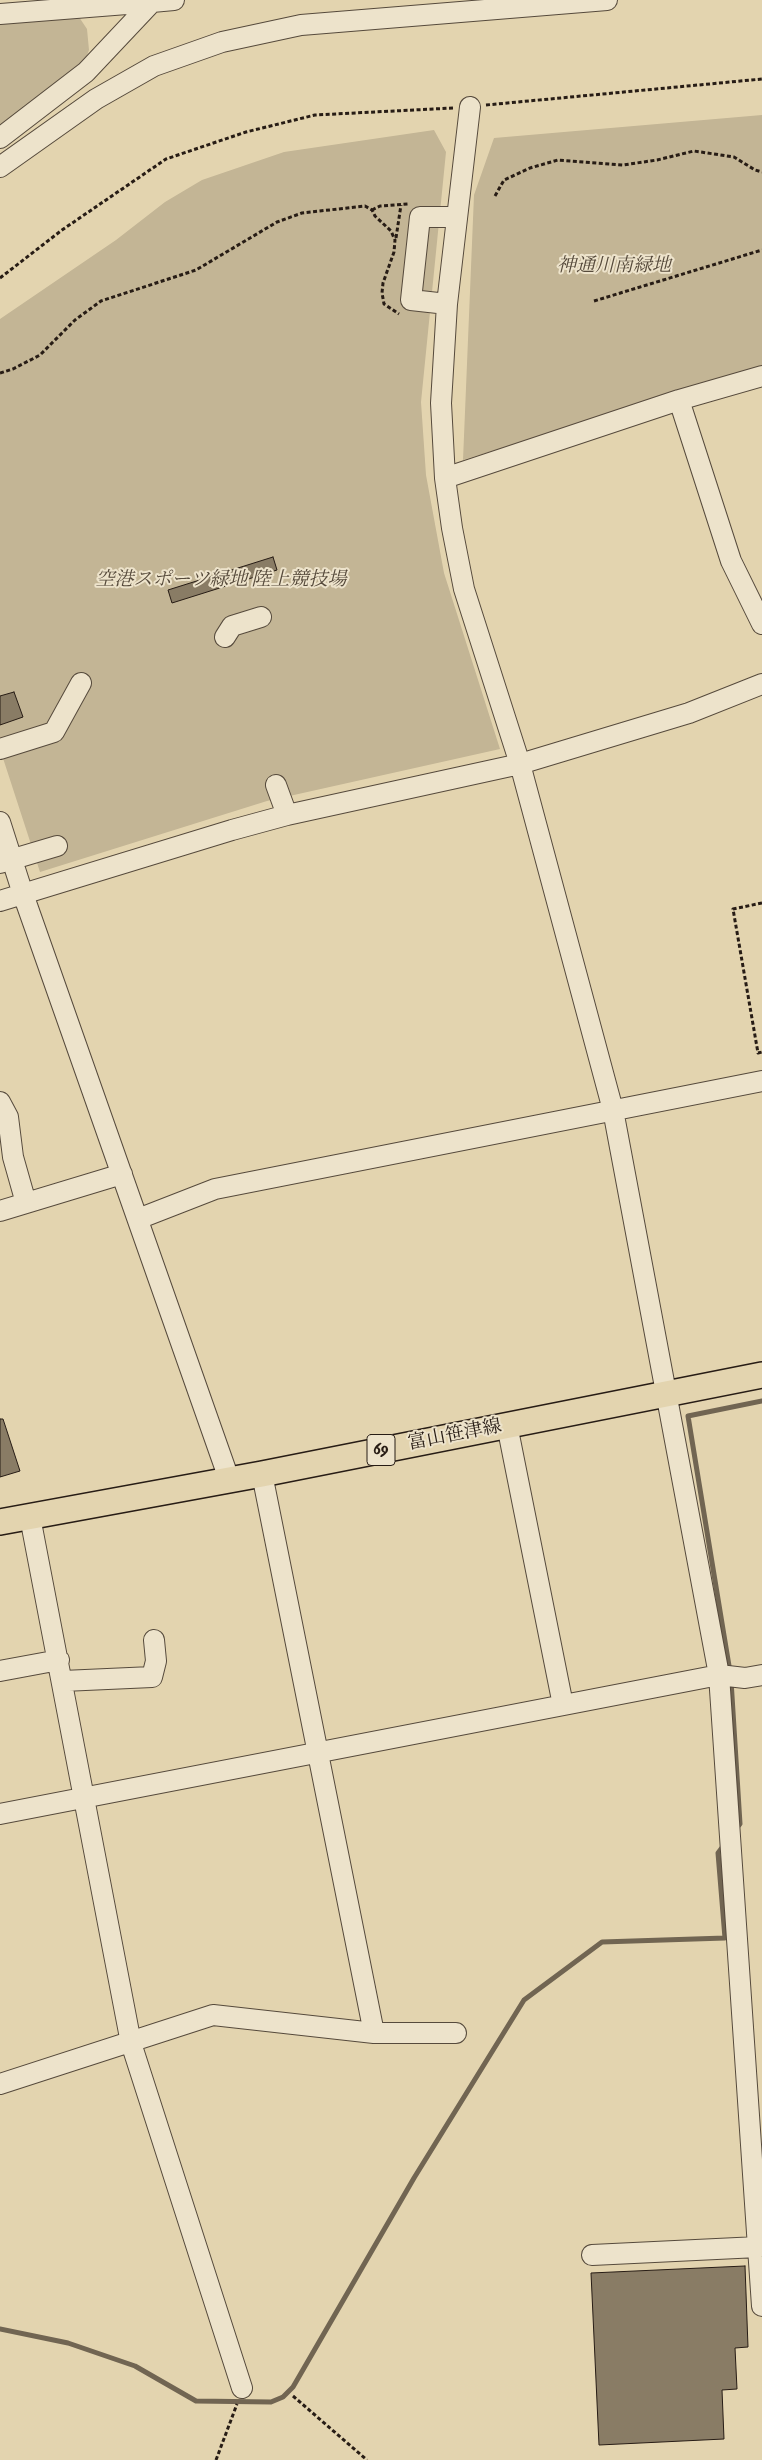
<!DOCTYPE html>
<meta charset="utf-8">
<style>
body{margin:0}
canvas{display:block;background:#e3d4af}
</style>
<canvas width="762" height="2460"></canvas>
<script>
const ctx = document.querySelector('canvas').getContext('2d');
ctx.lineJoin = 'round';
function paint(path, color) { ctx.fillStyle = color; ctx.fill(path, 'evenodd'); }
const shape = rows => new Path2D(rows.map(r => 'M' + r).join(''));
function trace(path, color, width, dash) { ctx.strokeStyle = color; ctx.lineWidth = width; ctx.lineCap = dash ? 'butt' : 'round'; ctx.setLineDash(dash || []); ctx.stroke(path); }
function drawText(font, color, halo, rows, align = 'center') {
  ctx.font = font + ' "IM FELL English","Noto Serif JP",serif'; ctx.lineWidth = 4; ctx.setLineDash([]); ctx.textBaseline = 'middle'; ctx.strokeStyle = halo; ctx.fillStyle = color; for (const [text, x, y, turn = 0] of rows) {
    ctx.save(); ctx.translate(x, y); ctx.rotate((+turn || 0) * Math.PI / 180); ctx.textAlign = isNaN(turn) ? turn : align; if (halo) ctx.strokeText(text, 0, 0); ctx.fillText(text, 0, 0); ctx.restore();
  }
}
const green = shape([
 [79,17,87,29,89,50,83,66,0,129,0,18],
 [762,115,762,367,463,460,474,195,494,138],
 [434,130,446,152,421,402,426,475,444,573,500,749,267,801,40,872,0,749,0,319,116,240,165,202,202,180,284,152]
]);
const stream = shape([
 [730,1672,688,1416,762,1401],
 [731,1680,740,1824,735,1830],
 [0,2329,68,2343,135,2366,196,2401,271,2402,283,2397,293,2387,414,2178,524,2000,602,1942,725,1938,718,1853,724,1845]
]);
const building = shape([
 [273,557,277,570,172,603,168,590,273,557],
 [14,692,23,717,0,725,0,696,14,692],
 [0,1419,3,1419,20,1471,0,1477,0,1419],
 [745,2266,748,2347,735,2348,737,2389,722,2390,724,2439,599,2445,591,2273,745,2266]
]);
const path = shape([
 [486,105,762,79],
 [495,196,504,180,530,168,558,160,623,165,657,160,694,151,734,157,755,170,762,172],
 [372,210,380,206,408,204],
 [396,238,401,205],
 [0,278,62,230,166,159,246,132,315,115,453,108],
 [594,301,762,250],
 [0,373,13,369,40,355,75,320,101,301,196,270,277,222,302,213,365,206,372,210,375,216,391,231,395,240,394,252,383,283,382,293,384,304,399,314],
 [762,903,733,909,758,1053,762,1052],
 [293,2396,367,2460],
 [216,2460,237,2404]
]);
const minor = shape([
 [0,14,152,2],
 [470,107,447,304,441,403,445,478,452,528,464,589,520,764,613,1110,719,1675,762,2306],
 [0,138,86,72,152,2,174,0],
 [0,167,96,99,154,66,222,42,301,25,607,0],
 [447,304,411,300,420,217,457,217],
 [762,376,679,400,731,561,762,624],
 [445,478,679,400],
 [225,637,232,626,261,617],
 [0,749,54,732,81,683],
 [276,785,287,815],
 [0,822,23,894,229,1479],
 [0,863,57,846],
 [0,901,232,830,287,815,520,764,689,713,762,684],
 [0,1102,8,1117,13,1157,26,1203],
 [0,1211,122,1174],
 [138,1219,215,1189,762,1081],
 [507,1425,563,1705],
 [30,1517,131,2043,242,2388],
 [0,1671,59,1660],
 [63,1681,152,1677,156,1661,154,1640],
 [0,1814,719,1675,745,1678,762,1675],
 [374,2033,456,2033],
 [0,2084,213,2015,374,2033,262,1474],
 [592,2255,758,2247]
]);
const major = shape([
 [0,1522,262,1474,762,1375]
]);
const shields = [
 [381,1450,28]
];
const shieldNames = [
 ["69",381,1450]
];
const parkNames = [
 ["神通川南緑地",614,267],
 ["空港スポーツ緑地 陸上競技場",221,581]
];
const streetNames = [
 ["富山笹津線",455,1436,-11]
];
paint(green, '#c3b595');
trace(stream, '#716552', 5);
paint(building, '#897c65');
trace(building, '#271c15', 1);
trace(minor, '#564a3c', 22);
trace(major, '#271c15', 28);
trace(path, '#271c15', 3, [4, 2.5]);
trace(minor, '#ede3cb', 20);
trace(major, '#e3d4af', 25);
for (const [x, y, w] of shields) { const box = new Path2D(); box.roundRect(x - w / 2, y - 15.5, w, 31, 4); ctx.fillStyle = '#ede3cb'; ctx.fill(box); trace(box, '#271c15', 1); }
drawText('bold 18px', '#271c15', null, shieldNames);
drawText('italic 19px', '#564a3b', '#ede3cb', parkNames);
drawText('19px', '#271c15', '#ede3cb', streetNames);
</script>
